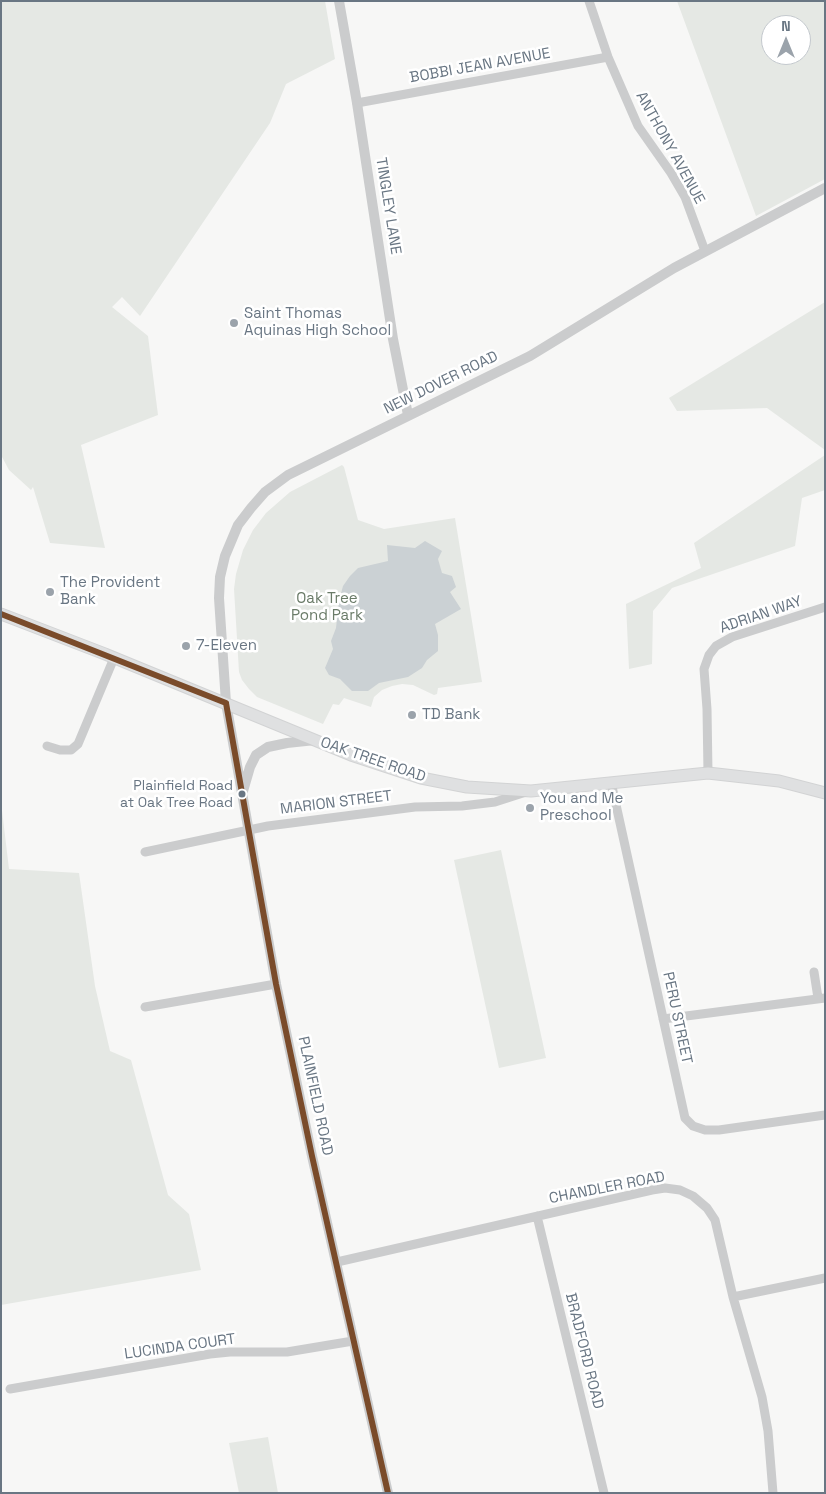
<!DOCTYPE html>
<style>
body{margin:0}
#map{position:relative;width:826px;height:1494px;overflow:hidden;background:#f7f7f6;font-family:"Space Grotesk",sans-serif}
canvas{display:block}
.frame{position:absolute;inset:0;border:2px solid #697683;pointer-events:none}
.north{position:absolute;left:761px;top:15px;width:50px;height:50px;box-sizing:border-box;background:#fff;border:1px solid #c3c8cd;border-radius:50%;rotate:0deg;font-size:14px;font-weight:700;line-height:20px;text-align:center;color:#697683}
.north::after{content:'';display:block;margin:auto;width:18px;height:22px;background:#9ba3ab;clip-path:polygon(50% 0,100% 100%,50% 72%,0 100%)}
</style>
<div id="map">
<canvas width="826" height="1494"></canvas>
<div class="frame"></div>
<div class="north">N</div>
</div>
<script>
const ctx = document.querySelector('canvas').getContext('2d');
ctx.lineJoin = 'round';
function paint(path, color) { ctx.fillStyle = color; ctx.fill(path, 'evenodd'); }
const shape = rows => new Path2D(rows.map(r => 'M' + r).join(''));
function trace(path, color, width, dash) { ctx.strokeStyle = color; ctx.lineWidth = width; ctx.lineCap = dash ? 'butt' : 'round'; ctx.setLineDash(dash || []); ctx.stroke(path); }
function drawText(font, color, halo, rows, align = 'center') {
  ctx.font = font + ' "Space Grotesk",sans-serif'; ctx.lineWidth = 5; ctx.setLineDash([]); ctx.textBaseline = 'middle'; ctx.strokeStyle = halo; ctx.fillStyle = color; for (const [text, x, y, turn = 0] of rows) {
    ctx.save(); ctx.translate(x, y); ctx.rotate((+turn || 0) * Math.PI / 180); ctx.textAlign = isNaN(turn) ? turn : align; if (halo) ctx.strokeText(text, 0, 0); ctx.fillText(text, 0, 0); ctx.restore();
  }
}
const green = shape([
 [1,1,325,1,335,59,286,84,270,123,140,316,122,297,112,307,148,336,158,415,81,445,105,548,50,543,33,487,31,490,9,470,1,455],
 [677,1,825,1,825,179,756,216],
 [771,25,801,25,801,55,771,55],
 [825,302,825,450,767,408,677,411,669,398],
 [825,455,825,490,802,498,795,546,672,588,653,611,652,664,629,669,626,604,701,568,694,543],
 [342,465,344,467,358,520,384,529,455,518,482,682,438,688,437,694,434,695,413,685,402,684,392,686,382,690,374,697,371,707,344,698,339,705,333,704,323,724,257,697,249,689,242,680,239,672,234,589,236,574,243,550,253,530,266,513,290,492],
 [1,802,9,869,79,873,95,986,110,1051,131,1060,168,1195,189,1214,201,1270,1,1305],
 [501,850,546,1058,499,1068,454,860],
 [268,1437,278,1493,239,1493,229,1443]
]);
const water = shape([
 [425,541,442,551,438,559,442,573,452,576,456,587,450,592,461,609,435,624,438,635,438,651,427,660,422,668,408,677,379,683,368,691,352,691,340,679,329,675,325,668,333,649,331,641,336,628,339,601,343,586,350,576,358,568,388,561,387,545,415,548]
]);
const minor = shape([
 [589,1,608,57,638,126,671,173,685,197,705,251],
 [357,103,608,57],
 [47,746,60,750,71,750,78,744,114,658],
 [708,773,707,709,704,669,709,655,716,646,732,637,825,607],
 [611,782,685,1118,693,1126,705,1130,719,1130,825,1115],
 [145,852,268,826,415,807,462,806,495,802,526,792],
 [814,972,818,998],
 [145,1007,276,984],
 [663,1019,825,998],
 [537,1216,604,1493],
 [337,1262,652,1190,665,1188,680,1190,693,1196,707,1208,715,1220,733,1297,762,1397,768,1431,773,1493],
 [733,1297,825,1278],
 [10,1389,210,1354,230,1352,287,1352,353,1341]
]);
const tertiary = shape([
 [339,1,357,103,393,339,408,415],
 [243,791,250,767,256,755,268,747,287,743,315,740],
 [388,1493,312,1156,276,984,226,703,219,598,220,577,225,556,238,525,251,508,265,492,288,475,530,356,674,268,825,188]
]);
const secondary = shape([
 [1,614,105,654,351,755,421,778,467,787,531,791,708,773,779,781,825,793]
]);
const bus1 = shape([
 [1,614,226,703],
 [226,703,276,984,312,1156,388,1493]
]);
const markers = [
 [234,323,5,"#9ba3ab"],
 [50,592,5,"#9ba3ab"],
 [186,646,5,"#9ba3ab"],
 [412,715,5,"#9ba3ab"],
 [242,794,4.5,"#697683"],
 [530,808,5,"#9ba3ab"]
];
const busNames = [
 ["Plainfield Road",233,786],
 ["at Oak Tree Road",233,803]
];
const streetNames = [
 ["BOBBI JEAN AVENUE",480,66,-10],
 ["ANTHONY AVENUE",670,148,61],
 ["TINGLEY LANE",388,206,81],
 ["NEW DOVER ROAD",441,383,-26],
 ["ADRIAN WAY",761,615,-19],
 ["OAK TREE ROAD",373,760,19],
 ["MARION STREET",336,803,-7],
 ["PERU STREET",677,1018,78],
 ["PLAINFIELD ROAD",315,1096,78],
 ["CHANDLER ROAD",607,1188,-11],
 ["LUCINDA COURT",180,1347,-8],
 ["BRADFORD ROAD",584,1351,76]
];
const poiNames = [
 ["Saint Thomas",244,314],
 ["Aquinas High School",244,331],
 ["The Provident",60,583],
 ["Bank",60,600],
 ["7-Eleven",196,646],
 ["TD Bank",422,715],
 ["You and Me",540,799],
 ["Preschool",540,816]
];
const parkNames = [
 ["Oak Tree",327,599],
 ["Pond Park",327,616]
];
paint(green, '#e5e8e4');
paint(water, '#cbd1d4');
trace(secondary, '#d2d3d4', 13);
trace(minor, '#cbcccd', 9);
trace(tertiary, '#cbcccd', 10);
trace(secondary, '#dfe0e1', 11);
trace(bus1, '#7a4b2a', 6);
for (const [x, y, r, color] of markers) { const dot = new Path2D(); dot.arc(x, y, r, 0, 2 * Math.PI); ctx.fillStyle = color; ctx.fill(dot); trace(dot, '#fff', 2); }
drawText('14px', '#697683', '#fff', busNames, 'right');
drawText('15px', '#697683', '#fff', streetNames);
drawText('15px', '#697683', '#fff', poiNames, 'left');
drawText('15px', '#6a7b68', '#fff', parkNames);
</script>
